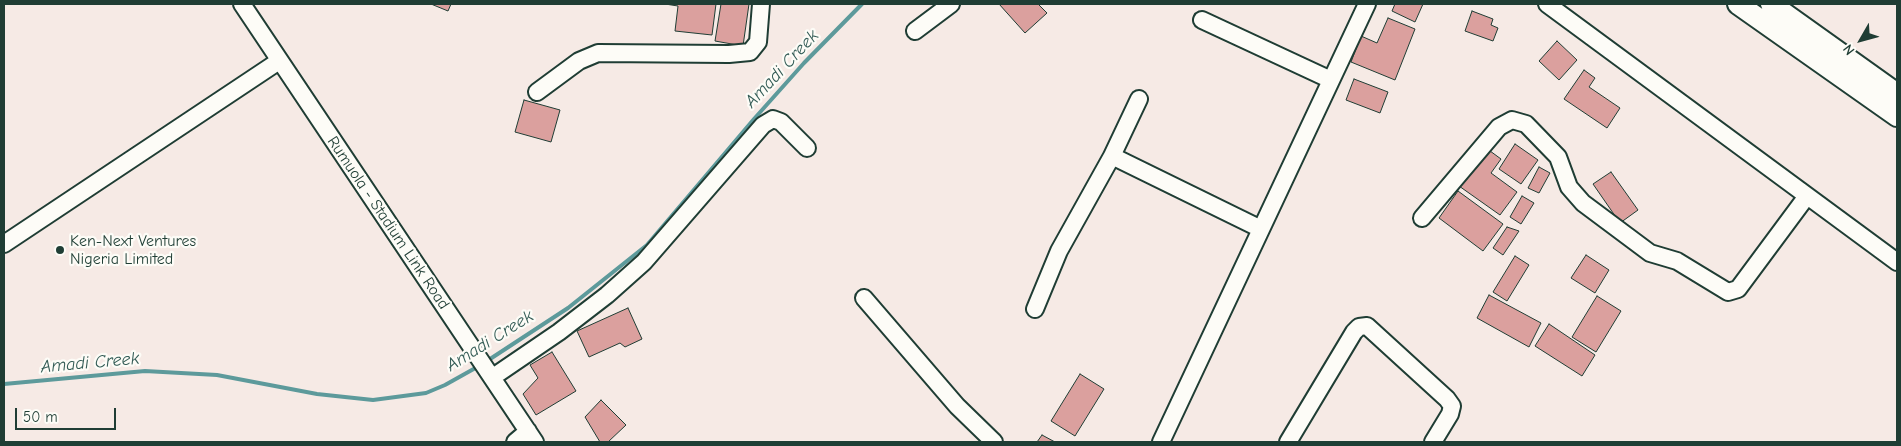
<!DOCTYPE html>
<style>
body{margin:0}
#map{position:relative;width:1901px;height:446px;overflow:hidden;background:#f6eae5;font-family:"Comic Neue",sans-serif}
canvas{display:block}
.frame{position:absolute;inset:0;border:5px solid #1f3d34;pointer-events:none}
.north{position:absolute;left:1836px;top:15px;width:50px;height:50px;-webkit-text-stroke:4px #fdfcf7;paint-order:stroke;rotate:232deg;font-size:14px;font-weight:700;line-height:20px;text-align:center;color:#1f3d34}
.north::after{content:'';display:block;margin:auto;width:18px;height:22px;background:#1f3d34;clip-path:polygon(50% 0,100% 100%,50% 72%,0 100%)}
.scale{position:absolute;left:15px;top:408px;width:101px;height:22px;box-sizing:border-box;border:2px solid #1f3d34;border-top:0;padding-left:6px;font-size:15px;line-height:18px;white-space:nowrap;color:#1f3d34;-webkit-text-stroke:4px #fdfcf7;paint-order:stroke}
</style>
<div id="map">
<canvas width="1901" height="446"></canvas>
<div class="frame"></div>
<div class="north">N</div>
<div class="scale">50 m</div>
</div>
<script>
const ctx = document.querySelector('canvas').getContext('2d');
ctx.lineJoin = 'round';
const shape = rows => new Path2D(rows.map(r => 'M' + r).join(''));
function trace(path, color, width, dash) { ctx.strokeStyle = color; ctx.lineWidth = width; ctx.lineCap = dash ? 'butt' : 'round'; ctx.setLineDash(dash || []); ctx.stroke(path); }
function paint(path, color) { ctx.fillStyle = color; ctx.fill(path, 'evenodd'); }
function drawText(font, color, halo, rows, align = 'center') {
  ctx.font = font + ' "Comic Neue",sans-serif'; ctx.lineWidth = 4.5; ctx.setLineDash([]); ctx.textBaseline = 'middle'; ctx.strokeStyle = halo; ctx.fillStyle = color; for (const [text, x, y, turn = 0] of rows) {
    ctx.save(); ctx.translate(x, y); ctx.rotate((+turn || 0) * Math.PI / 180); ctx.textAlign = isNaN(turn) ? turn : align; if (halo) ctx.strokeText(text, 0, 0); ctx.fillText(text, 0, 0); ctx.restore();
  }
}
const stream = shape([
 [487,361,568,308,647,245,754,119,804,63,862,4],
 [4,384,145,371,217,375,317,394,373,400,426,393,445,385,479,366]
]);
const building = shape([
 [431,4,451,4,448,11,431,4],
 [665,4,716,4,712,35,675,31,678,6,665,4],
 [721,4,749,4,743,46,715,41,721,4],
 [999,4,1038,4,1047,13,1025,33,999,4],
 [1395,4,1423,4,1415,22,1392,11,1395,4],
 [1472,11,1493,19,1491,25,1498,28,1493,41,1465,31,1472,11],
 [1388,18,1415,29,1395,80,1351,62,1361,36,1377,43,1388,18],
 [1557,41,1577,60,1559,80,1539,61,1557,41],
 [1584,70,1595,78,1589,87,1620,108,1607,128,1564,99,1584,70],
 [1354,79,1388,92,1380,113,1346,100,1354,79],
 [524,100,560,110,551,142,515,132,524,100],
 [1515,144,1538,160,1521,184,1499,169,1515,144],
 [1486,148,1501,159,1491,173,1517,192,1500,215,1459,186,1486,148],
 [1539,167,1550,173,1539,193,1528,188,1539,167],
 [1611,172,1638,210,1620,223,1593,184,1611,172],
 [1458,191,1503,224,1483,251,1439,218,1458,191],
 [1522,196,1534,203,1521,224,1510,217,1522,196],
 [1507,227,1519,231,1503,255,1493,248,1507,227],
 [1586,255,1609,270,1595,293,1571,278,1586,255],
 [1515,256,1529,265,1507,301,1493,292,1515,256],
 [1489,295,1541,323,1529,347,1477,318,1489,295],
 [1597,296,1621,311,1596,352,1572,337,1597,296],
 [628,308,642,339,625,347,620,343,589,357,577,331,628,308],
 [1549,324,1595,355,1582,376,1535,346,1549,324],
 [552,352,576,391,536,415,523,394,538,378,530,365,552,352],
 [1080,374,1104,389,1075,436,1051,421,1080,374],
 [601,400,626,425,608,442,600,442,585,417,601,400],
 [1042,435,1055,442,1037,442,1042,435]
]);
const minor = shape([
 [242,4,535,442],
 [1547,4,1897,262],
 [1202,20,1331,80],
 [915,31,951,4],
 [537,92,579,61,598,53,729,54,750,52,758,42,761,4],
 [1112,156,1261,229],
 [1422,218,1499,127,1512,120,1526,124,1558,157,1569,187,1583,203,1650,253,1677,261,1728,292,1738,289,1807,196],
 [4,244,279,61],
 [864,298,957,406,994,442],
 [1035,309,1059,251,1112,156,1139,99],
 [493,377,559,332,607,295,644,262,763,125,773,119,781,122,807,148],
 [515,442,528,431],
 [1161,442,1367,4],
 [1288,442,1354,332,1359,327,1367,326,1447,399,1452,406,1450,414,1433,442]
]);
const major = shape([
 [1738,4,1897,116],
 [1771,4,1897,94]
]);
const markers = [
 [60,250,5,"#1f3d34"]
];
const streetNames = [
 ["Rumuola - Stadium Link Road",388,223,56]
];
const poiNames = [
 ["Ken-Next Ventures",70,241],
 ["Nigeria Limited",70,259]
];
const waterNames = [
 ["Amadi Creek",782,69,-47],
 ["Amadi Creek",490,341,-32],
 ["Amadi Creek",90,363,-5]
];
trace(stream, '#5d9a9b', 4);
paint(building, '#dba09e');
trace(building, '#1f3d34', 1);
trace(minor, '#1f3d34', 20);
trace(major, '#1f3d34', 24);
trace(minor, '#fdfcf7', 16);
trace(major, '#fdfcf7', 20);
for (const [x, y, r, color] of markers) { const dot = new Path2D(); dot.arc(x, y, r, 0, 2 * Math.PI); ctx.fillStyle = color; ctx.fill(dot); trace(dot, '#fdfcf7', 2); }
drawText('16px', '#1f3d34', '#fdfcf7', streetNames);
drawText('16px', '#1f3d34', '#fdfcf7', poiNames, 'left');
drawText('italic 18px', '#345c56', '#fdfcf7', waterNames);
</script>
